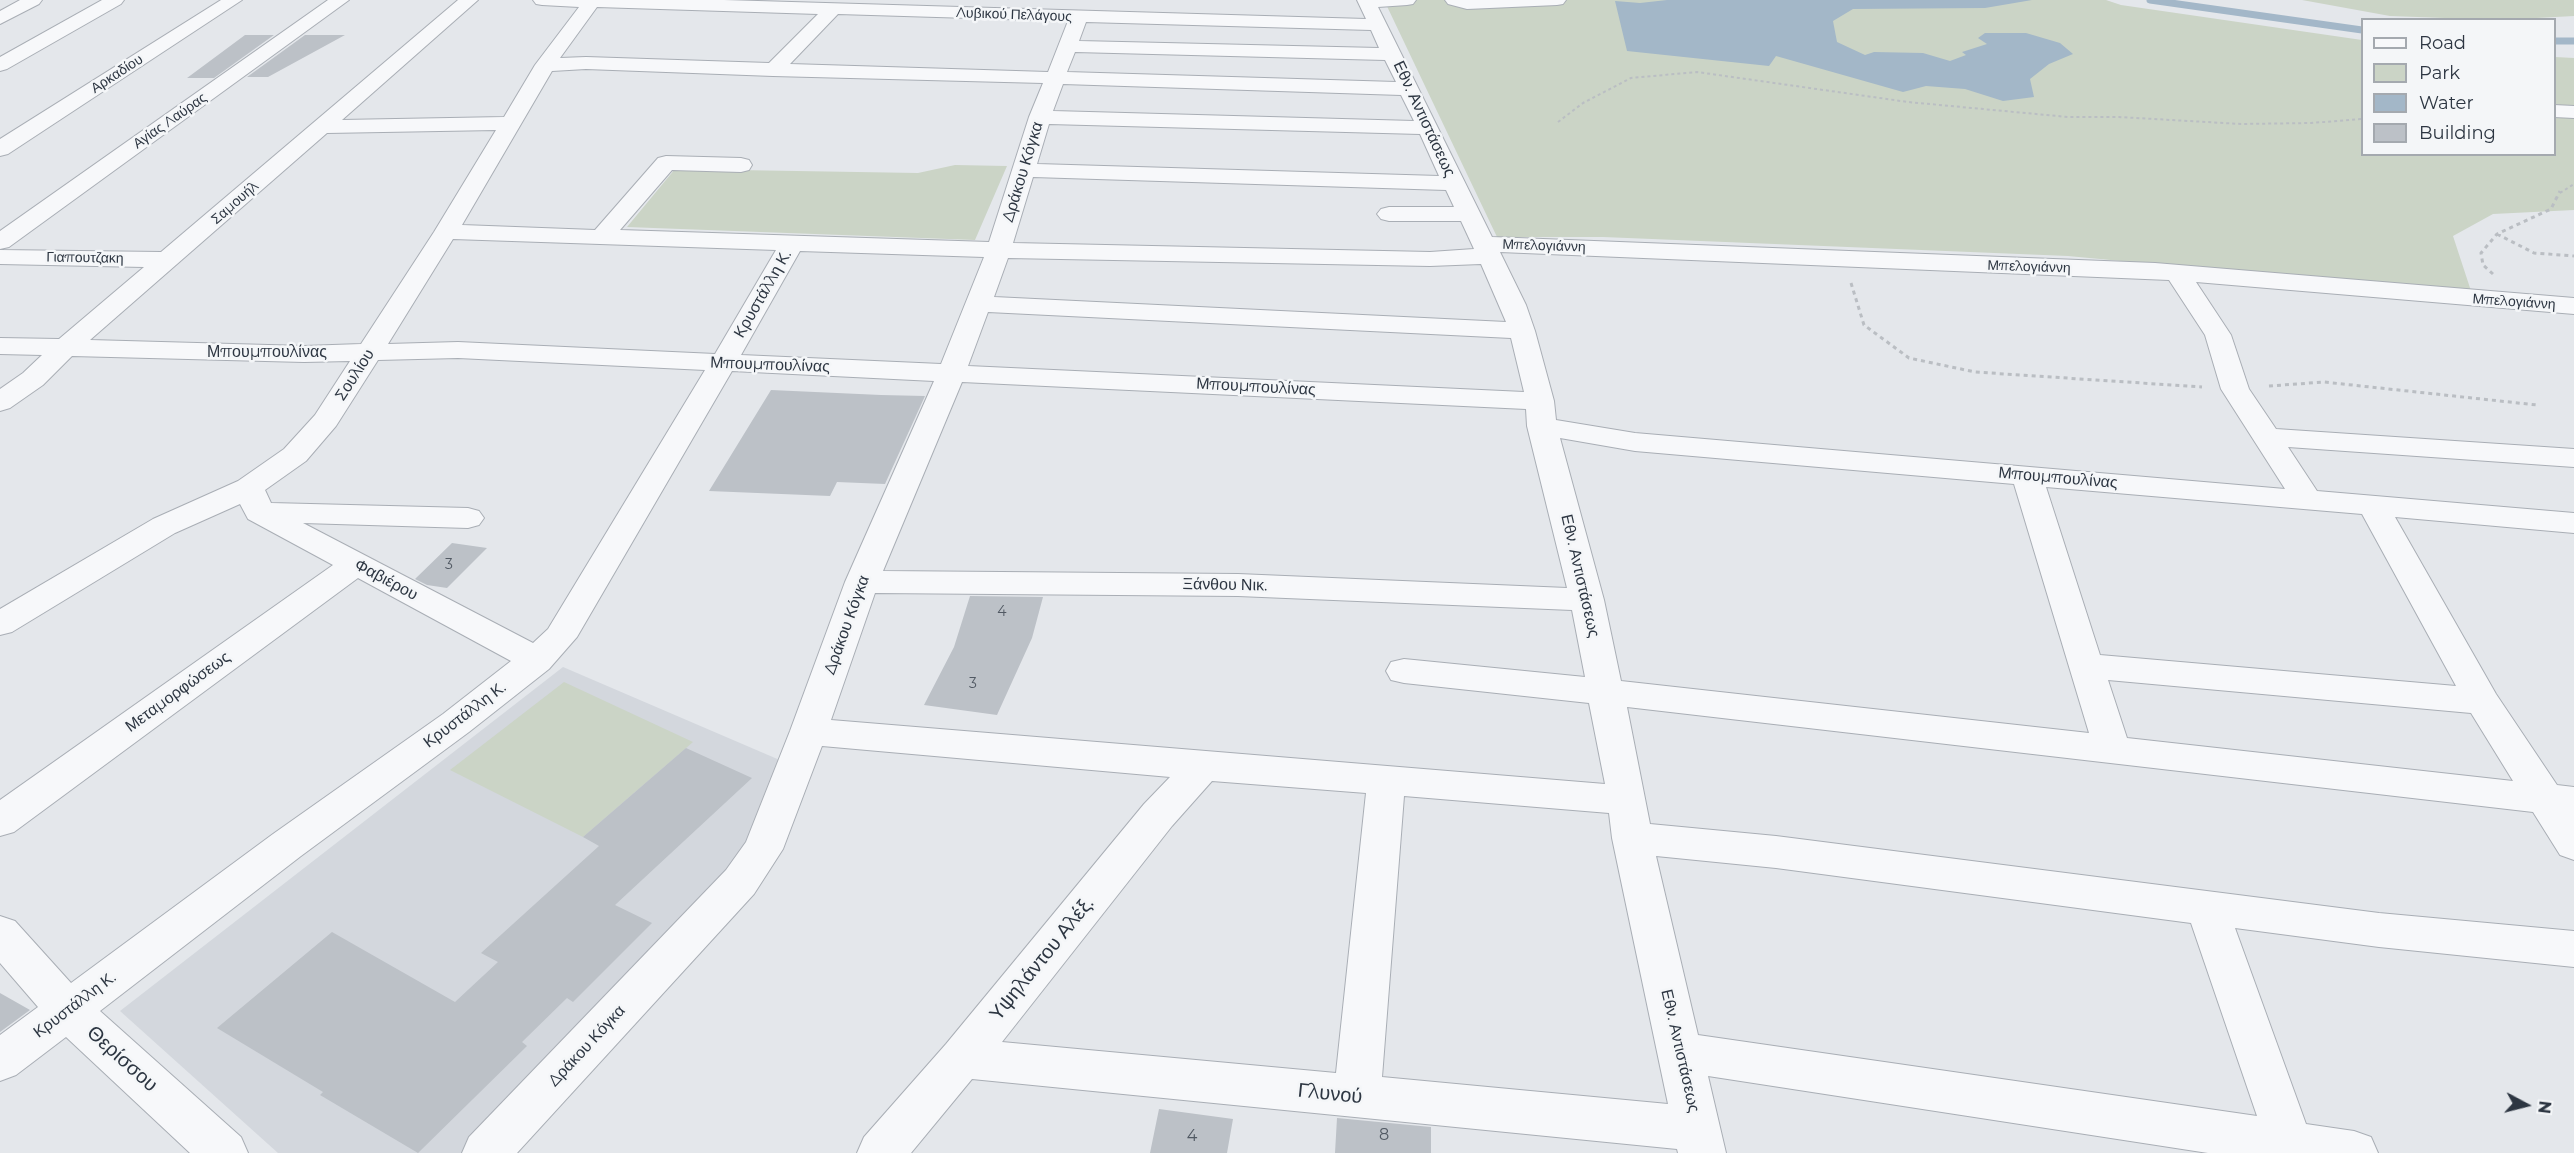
<!DOCTYPE html>
<meta charset="utf-8">
<style>
body{margin:0}
#map{position:relative;width:2574px;height:1153px;overflow:hidden;background:#e4e7eb;font-family:Montserrat,sans-serif}
canvas{display:block}
.legend{position:absolute;left:2361px;top:18px;width:195px;height:138px;box-sizing:border-box;background:#f4f6f8;border:2px solid #a4a9af;margin:0;padding:8px 10px;list-style:none;font-size:18px;color:#2d3642}
.legend li{display:flex;align-items:center;gap:12px;height:30px}
.legend b{width:30px;border:2px solid #a4a9af}
.north{position:absolute;left:2496px;top:1075px;width:60px;height:60px;-webkit-text-stroke:4px #f4f6f8;paint-order:stroke;rotate:97deg;font-size:16px;font-weight:700;line-height:24px;text-align:center;color:#2d3642}
.north::after{content:'';display:block;margin:auto;width:21px;height:27px;background:#2d3642;clip-path:polygon(50% 0,100% 100%,50% 72%,0 100%)}
</style>
<div id="map">
<canvas width="2574" height="1153"></canvas>
<ul class="legend">
<li><b style="height:8px;background:#f7f8fa"></b>Road</li>
<li><b style="height:16px;background:#cbd4c6"></b>Park</li>
<li><b style="height:16px;background:#a3b7c8"></b>Water</li>
<li><b style="height:16px;background:#bcc1c7"></b>Building</li>
</ul>
<div class="north">N</div>
</div>
<script>
const ctx = document.querySelector('canvas').getContext('2d');
ctx.lineJoin = 'round';
function paint(path, color) { ctx.fillStyle = color; ctx.fill(path, 'evenodd'); }
const shape = rows => new Path2D(rows.map(r => 'M' + r).join(''));
function trace(path, color, width, dash) { ctx.strokeStyle = color; ctx.lineWidth = width; ctx.lineCap = dash ? 'butt' : 'round'; ctx.setLineDash(dash || []); ctx.stroke(path); }
function drawText(font, color, halo, rows, align = 'center') {
  ctx.font = font + ' Montserrat,sans-serif'; ctx.lineWidth = 5; ctx.setLineDash([]); ctx.textBaseline = 'middle'; ctx.strokeStyle = halo; ctx.fillStyle = color; for (const [text, x, y, turn = 0] of rows) {
    ctx.save(); ctx.translate(x, y); ctx.rotate((+turn || 0) * Math.PI / 180); ctx.textAlign = isNaN(turn) ? turn : align; if (halo) ctx.strokeText(text, 0, 0); ctx.fillText(text, 0, 0); ctx.restore();
  }
}
const built = shape([
 [563,667,782,761,750,851,463,1153,278,1153,120,1011]
]);
const green = shape([
 [1384,0,2106,0,2121,5,2362,40,2362,154,2554,154,2555,57,2574,58,2574,210,2493,214,2453,236,2472,294,2068,256,1603,237,1497,237],
 [2302,0,2574,0,2574,16,2499,20,2390,16],
 [955,165,1007,166,975,240,627,227,675,169,918,173],
 [564,682,693,742,583,837,450,770]
]);
const water = shape([
 [1667,0,2032,0,1985,8,1853,9,1833,21,1837,42,1865,55,1874,52,1923,53,1950,61,1966,55,1962,52,1987,44,1978,38,1985,33,2026,33,2060,43,2073,54,2049,64,2030,79,2034,97,2003,101,1965,89,1926,86,1903,92,1776,56,1769,66,1627,51,1615,1,1640,3]
]);
const stream = shape([
 [2150,0,2362,30],
 [2554,41,2574,41]
]);
const building = shape([
 [245,35,274,35,214,78,187,78],
 [305,35,345,35,268,77,247,77],
 [771,390,881,395,925,396,885,484,837,482,830,496,709,491],
 [452,543,487,548,447,588,427,585,415,579],
 [970,596,1043,597,1032,638,997,715,924,705,954,647],
 [686,748,752,778,615,905,652,923,573,1002,567,998,522,1042,527,1046,418,1153,320,1095,323,1092,217,1028,332,932,455,1002,498,962,481,953,599,846,583,837],
 [0,993,30,1010,0,1032],
 [1159,1109,1233,1119,1227,1153,1150,1153],
 [1337,1118,1431,1127,1431,1153,1335,1153]
]);
const pathFar1 = shape([
 [1558,122,1583,103,1631,78,1697,72,1908,102,2068,117,2119,117,2241,124,2311,123,2362,119],
 [2560,193,2574,184]
]);
const path = shape([
 [2497,234,2534,253,2574,256],
 [2493,274,2483,265,2481,253,2497,234,2551,209,2560,191],
 [1851,283,1864,325,1909,358,1975,372,2202,387],
 [2269,386,2324,382,2537,405]
]);
const minor = shape([
 [20,0,42,0,39,4,0,24,0,11,20,0],
 [102,0,124,0,121,4,7,69,0,71,0,57,102,0],
 [221,0,242,0,8,154,0,156,0,139,221,0],
 [328,0,349,0,9,247,0,249,0,231,328,0],
 [458,0,478,0,342,120,504,117,535,65,579,7,542,5,536,4,533,0,724,0,1366,19,1357,0,1416,0,1413,4,1407,5,1378,7,1492,237,2155,263,2574,298,2574,314,2196,282,2231,335,2249,389,2276,429,2574,449,2574,467,2288,447,2317,491,2574,513,2574,533,2395,517,2496,694,2557,785,2574,787,2574,860,2560,855,2533,812,1627,707,1650,824,1776,836,2379,913,2574,931,2574,967,2379,947,2235,928,2306,1124,2354,1131,2371,1137,2378,1153,2208,1153,1708,1076,1726,1153,1678,1153,1677,1149,972,1079,911,1153,857,1153,864,1137,946,1044,1144,804,1170,777,822,746,783,849,754,894,517,1153,462,1153,469,1137,726,870,746,842,790,731,845,582,934,381,732,371,577,637,549,669,469,732,301,856,100,1011,241,1137,248,1153,190,1153,66,1037,16,1075,0,1081,0,1035,38,1007,0,963,0,916,15,921,71,983,273,834,443,714,511,661,358,578,14,832,0,836,0,800,333,565,248,519,240,504,175,533,12,632,0,635,0,609,153,519,238,481,284,449,315,415,350,361,304,362,72,356,43,385,10,408,0,411,0,389,23,373,42,355,0,354,0,338,59,339,144,267,0,264,0,250,161,252,458,0],
 [597,7,818,14,769,63,586,57,560,58,597,7],
 [838,14,1068,21,1048,72,790,64,838,14],
 [1086,22,1371,30,1379,48,1079,41,1086,22],
 [1075,52,1385,60,1396,82,1067,72,1075,52],
 [586,69,773,76,1043,83,1029,117,989,242,620,230,672,170,741,172,749,170,752,165,749,160,741,158,666,156,658,158,595,230,462,225,552,71,586,69],
 [1063,84,1401,95,1414,121,1053,111,1063,84],
 [1049,124,1420,134,1439,176,1037,164,1049,124],
 [496,130,434,232,361,344,304,346,90,340,327,133,496,130],
 [1033,177,1446,190,1454,207,1389,207,1381,209,1377,214,1381,219,1389,221,1461,221,1474,249,1430,252,1013,243,1033,177],
 [453,239,776,250,715,354,458,342,388,344,453,239],
 [800,251,984,257,941,364,741,355,800,251],
 [1500,252,2169,280,2205,335,2221,389,2285,489,1635,433,1556,420,1554,401,1535,331,1526,305,1500,252],
 [1008,258,1430,266,1481,264,1506,322,994,297,1008,258],
 [988,312,1511,338,1524,392,968,366,988,312],
 [458,358,705,370,548,629,533,643,303,523,468,528,479,525,484,518,479,511,468,508,271,503,265,490,306,461,336,426,378,360,458,358],
 [962,382,1526,409,1527,426,1567,588,1238,574,883,571,962,382],
 [1560,438,1635,451,2014,484,2089,733,1621,681,1604,600,1560,438],
 [2046,487,2362,514,2456,686,2100,655,2046,487],
 [875,593,1238,596,1572,610,1585,677,1404,659,1391,662,1386,671,1391,680,1404,683,1589,703,1605,784,831,720,875,593],
 [2108,680,2471,713,2513,781,2127,738,2108,680],
 [1212,781,1366,793,1336,1073,1002,1042,1172,826,1212,781],
 [1404,796,1609,813,1612,838,1668,1104,1382,1077,1404,796],
 [1656,856,1776,868,2191,923,2257,1116,1698,1035,1656,856],
 [1445,0,1566,0,1563,4,1557,5,1467,9,1448,4,1445,0],
 [2554,105,2574,106,2574,118,2554,117,2554,105]
]);
const farStreetnames = [
 ["Λυβικού Πελάγους",1014,15,2],
 ["Αρκαδίου",117,74,-33],
 ["Αγίας Λαύρας",170,121,-35],
 ["Σαμουήλ",235,203,-41],
 ["Μπελογιάννη",1544,246,2],
 ["Γιαπουτζακη",85,258,1],
 ["Μπελογιάννη",2029,267,2],
 ["Μπελογιάννη",2514,302,4]
];
const numberNames = [
 ["3",449,565],
 ["4",1002,612],
 ["3",973,684]
];
const streetNames = [
 ["Εθν. Αντιστάσεως",1424,119,65],
 ["Δράκου Κόγκα",1023,172,-73],
 ["Κρυστάλλη Κ.",763,294,-60],
 ["Μπουμπουλίνας",267,352],
 ["Μπουμπουλίνας",770,365,2],
 ["Σουλίου",355,375,-57],
 ["Μπουμπουλίνας",1256,387,3],
 ["Μπουμπουλίνας",2058,478,5],
 ["Εθν. Αντιστάσεως",1580,576,77],
 ["Φαβιέρου",386,580,28],
 ["Ξάνθου Νικ.",1225,585,1],
 ["Δράκου Κόγκα",847,625,-70],
 ["Μεταμορφώσεως",178,692,-36],
 ["Κρυστάλλη Κ.",465,715,-37],
 ["Κρυστάλλη Κ.",75,1005,-37],
 ["Δράκου Κόγκα",587,1046,-47],
 ["Εθν. Αντιστάσεως",1680,1051,77]
];
const nearNumbernames = [
 ["8",1384,1135],
 ["4",1192,1136]
];
const nearStreetnames = [
 ["Υψηλάντου Αλέξ.",1042,959,-51],
 ["Θερίσσου",122,1059,42],
 ["Γλυνού",1330,1094,6]
];
paint(built, '#d3d7dd');
paint(green, '#cbd4c6');
paint(water, '#a3b7c8');
trace(stream, '#a3b7c8', 7);
paint(building, '#bcc1c7');
trace(minor, '#a9aeb5', 2);
trace(pathFar1, '#babec3', 2, [3, 3]);
trace(path, '#babec3', 3, [4, 4]);
paint(minor, '#f7f8fa');
drawText('14px', '#2d3642', '#f4f6f8', farStreetnames);
drawText('14px', '#515963', null, numberNames);
drawText('16px', '#2d3642', '#f4f6f8', streetNames);
drawText('16px', '#515963', null, nearNumbernames);
drawText('20px', '#2d3642', '#f4f6f8', nearStreetnames);
</script>
